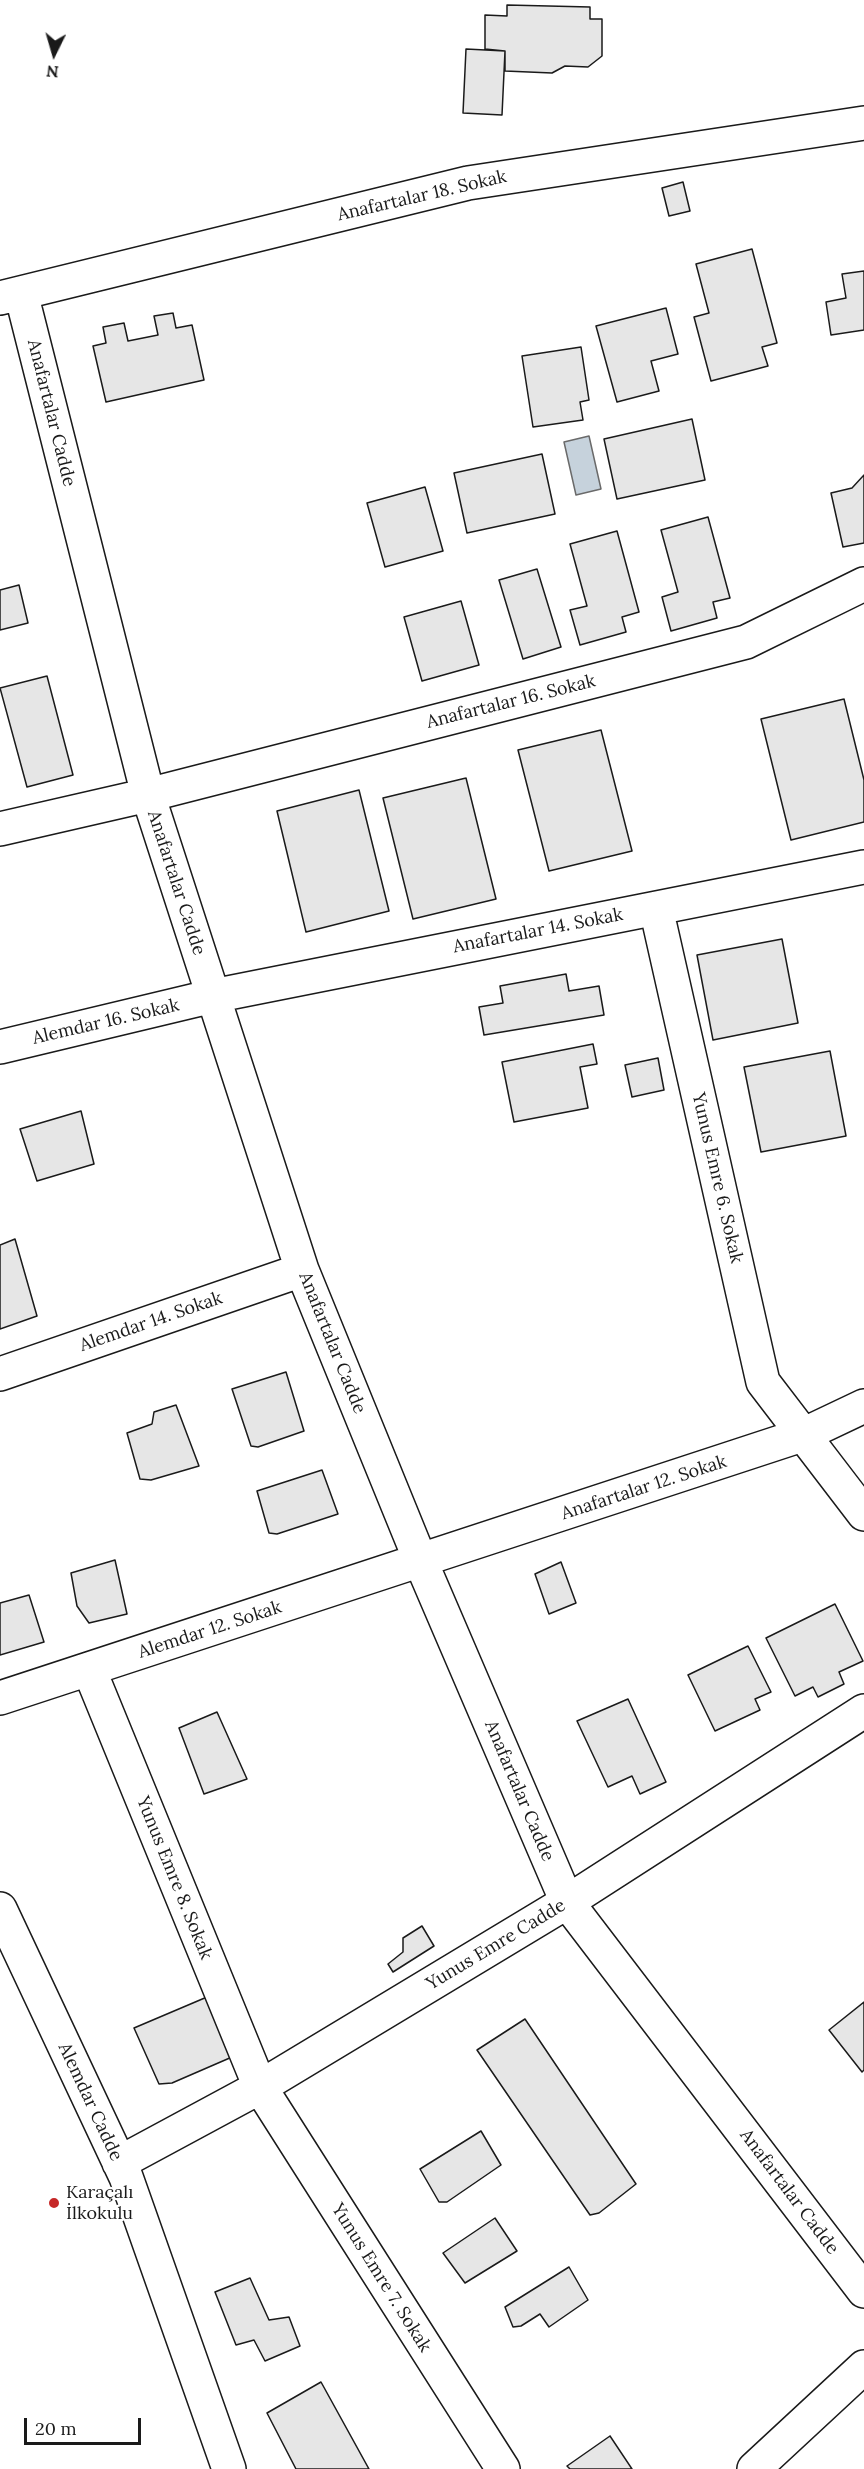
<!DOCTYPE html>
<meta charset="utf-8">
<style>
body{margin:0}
#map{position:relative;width:864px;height:2469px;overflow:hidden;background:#fff;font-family:Lora,serif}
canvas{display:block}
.north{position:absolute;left:24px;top:24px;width:60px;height:60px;-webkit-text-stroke:4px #fff;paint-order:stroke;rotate:185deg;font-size:16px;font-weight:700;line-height:24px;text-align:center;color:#1a1a1a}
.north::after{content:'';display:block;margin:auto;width:21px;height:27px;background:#1a1a1a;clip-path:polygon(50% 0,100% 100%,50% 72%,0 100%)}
.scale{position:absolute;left:24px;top:2418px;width:117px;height:27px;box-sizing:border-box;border:3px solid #1a1a1a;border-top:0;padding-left:8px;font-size:18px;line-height:21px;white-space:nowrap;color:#1a1a1a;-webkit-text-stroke:4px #fff;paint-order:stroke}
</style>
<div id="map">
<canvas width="864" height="2469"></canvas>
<div class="north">N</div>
<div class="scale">20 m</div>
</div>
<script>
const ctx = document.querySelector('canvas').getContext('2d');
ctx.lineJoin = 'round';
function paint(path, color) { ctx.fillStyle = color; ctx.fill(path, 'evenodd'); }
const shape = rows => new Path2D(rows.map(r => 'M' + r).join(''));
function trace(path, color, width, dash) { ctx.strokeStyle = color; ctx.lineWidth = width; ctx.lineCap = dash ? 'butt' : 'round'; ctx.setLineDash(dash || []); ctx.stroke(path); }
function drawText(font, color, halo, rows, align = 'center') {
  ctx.font = font + ' Lora,serif'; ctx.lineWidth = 4.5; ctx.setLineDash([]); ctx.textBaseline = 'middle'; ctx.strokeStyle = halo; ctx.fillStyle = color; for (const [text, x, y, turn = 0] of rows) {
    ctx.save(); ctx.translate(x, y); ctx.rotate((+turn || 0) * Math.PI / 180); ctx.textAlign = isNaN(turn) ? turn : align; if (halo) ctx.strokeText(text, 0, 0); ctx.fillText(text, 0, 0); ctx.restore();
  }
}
const water = shape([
 [589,436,601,489,576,495,564,442,589,436]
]);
const building = shape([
 [507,5,590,7,590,19,602,19,602,56,588,67,565,66,552,73,505,71,505,51,485,49,485,15,507,16,507,5],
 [466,49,505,51,502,115,463,113,466,49],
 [683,182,690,211,669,216,662,188,683,182],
 [752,249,777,343,762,347,768,366,711,381,694,317,709,313,696,264,752,249],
 [864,271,864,330,831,335,826,302,846,298,842,274,864,271],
 [666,308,678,354,651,361,659,391,617,402,596,326,666,308],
 [173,313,176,328,192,325,204,380,106,402,93,346,106,343,103,327,124,323,128,341,158,335,154,316,173,313],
 [581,347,589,400,580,402,583,420,533,427,522,356,581,347],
 [692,419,705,480,617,499,604,439,692,419],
 [542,454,555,514,467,533,454,473,542,454],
 [864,475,864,543,843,547,831,493,852,488,864,475],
 [425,487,443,551,385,567,367,503,425,487],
 [708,517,730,598,713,602,717,618,671,631,662,597,678,592,661,530,708,517],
 [617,531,639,612,622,617,626,632,580,645,570,610,587,606,570,544,617,531],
 [537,569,561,647,523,659,499,580,537,569],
 [19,585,28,623,0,630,0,590,19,585],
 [461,601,479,665,422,681,404,617,461,601],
 [47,676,73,775,27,787,0,688,47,676],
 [844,699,864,780,864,822,791,840,761,719,844,699],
 [601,730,632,851,549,871,518,750,601,730],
 [466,778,496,899,413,919,383,798,466,778],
 [359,790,389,911,306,932,277,811,359,790],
 [782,939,798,1023,713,1040,697,955,782,939],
 [566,974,569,991,599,986,604,1015,484,1035,479,1007,503,1003,500,986,566,974],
 [593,1044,597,1064,580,1067,588,1108,514,1122,502,1062,593,1044],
 [830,1051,846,1136,761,1152,744,1067,830,1051],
 [658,1058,664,1090,632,1097,625,1065,658,1058],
 [81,1111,94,1164,37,1181,20,1129,81,1111],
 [15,1239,37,1316,0,1329,0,1245,15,1239],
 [286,1372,304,1431,258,1447,251,1446,232,1389,286,1372],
 [176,1405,199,1466,151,1480,140,1479,127,1433,152,1424,154,1412,176,1405],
 [322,1470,338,1514,277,1534,269,1533,257,1491,322,1470],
 [115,1560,127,1614,89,1623,77,1606,71,1573,115,1560],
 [561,1562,576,1603,549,1614,535,1574,561,1562],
 [29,1595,44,1642,0,1655,0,1603,29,1595],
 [835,1604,863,1661,839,1672,844,1684,818,1697,813,1687,795,1696,766,1638,835,1604],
 [748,1646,771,1692,755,1699,760,1710,715,1731,688,1675,748,1646],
 [628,1699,666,1782,640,1794,632,1776,608,1787,577,1721,628,1699],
 [217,1712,247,1779,204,1794,179,1728,217,1712],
 [422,1926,434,1946,393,1972,388,1964,403,1952,403,1938,422,1926],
 [207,1997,232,2057,172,2083,159,2084,134,2028,207,1997],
 [864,2002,864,2070,862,2072,829,2030,864,2002],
 [525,2019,636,2184,599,2213,590,2215,477,2050,525,2019],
 [481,2131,501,2165,447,2202,439,2202,420,2169,481,2131],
 [495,2218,517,2251,465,2283,443,2253,495,2218],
 [569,2267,588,2300,549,2327,540,2314,521,2326,513,2327,505,2307,569,2267],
 [250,2278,269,2320,289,2317,300,2346,265,2361,254,2340,236,2345,215,2292,250,2278],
 [321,2382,369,2469,296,2469,267,2413,321,2382],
 [610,2436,632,2469,570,2469,567,2466,610,2436]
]);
const minor = shape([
 [21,293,148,795,302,1270,421,1562,567,1902,864,2291],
 [0,298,468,183,864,123],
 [0,829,148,795,746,642,864,584],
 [656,908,763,1382,864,1514],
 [0,1047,213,996,864,867],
 [0,1374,302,1270],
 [89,1669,260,2087,503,2469],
 [0,1698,805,1434,864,1406],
 [0,1909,126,2177,229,2469],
 [119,2163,260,2087,567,1902,864,1711],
 [754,2469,864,2367]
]);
const markers = [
 [54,2203,6,"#c62828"]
];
const streetNames = [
 ["Anafartalar 18. Sokak",422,196,-13],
 ["Anafartalar Cadde",51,413,76],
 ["Anafartalar 16. Sokak",511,702,-14],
 ["Anafartalar Cadde",176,883,72],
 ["Anafartalar 14. Sokak",538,931,-11],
 ["Alemdar 16. Sokak",106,1022,-13],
 ["Yunus Emre 6. Sokak",717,1178,77],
 ["Alemdar 14. Sokak",151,1322,-19],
 ["Anafartalar Cadde",332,1343,68],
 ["Anafartalar 12. Sokak",644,1488,-18],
 ["Alemdar 12. Sokak",210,1630,-18],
 ["Anafartalar Cadde",519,1791,67],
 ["Yunus Emre 8. Sokak",174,1878,68],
 ["Yunus Emre Cadde",496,1945,-31],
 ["Alemdar Cadde",90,2102,65],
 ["Anafartalar Cadde",789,2192,53],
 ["Yunus Emre 7. Sokak",381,2278,58]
];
const poiNames = [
 ["Karaçalı",66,2193],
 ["İlkokulu",66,2214]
];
paint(water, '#c6d2dc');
trace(water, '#6a6a6a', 1.5);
paint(building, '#e6e6e6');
trace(building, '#1a1a1a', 1.5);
trace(minor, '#1a1a1a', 36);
trace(minor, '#fff', 33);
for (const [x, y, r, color] of markers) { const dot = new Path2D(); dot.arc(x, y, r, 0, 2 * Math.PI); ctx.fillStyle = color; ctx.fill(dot); trace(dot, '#fff', 2); }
drawText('18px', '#1a1a1a', '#fff', streetNames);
drawText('18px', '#1a1a1a', '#fff', poiNames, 'left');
</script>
